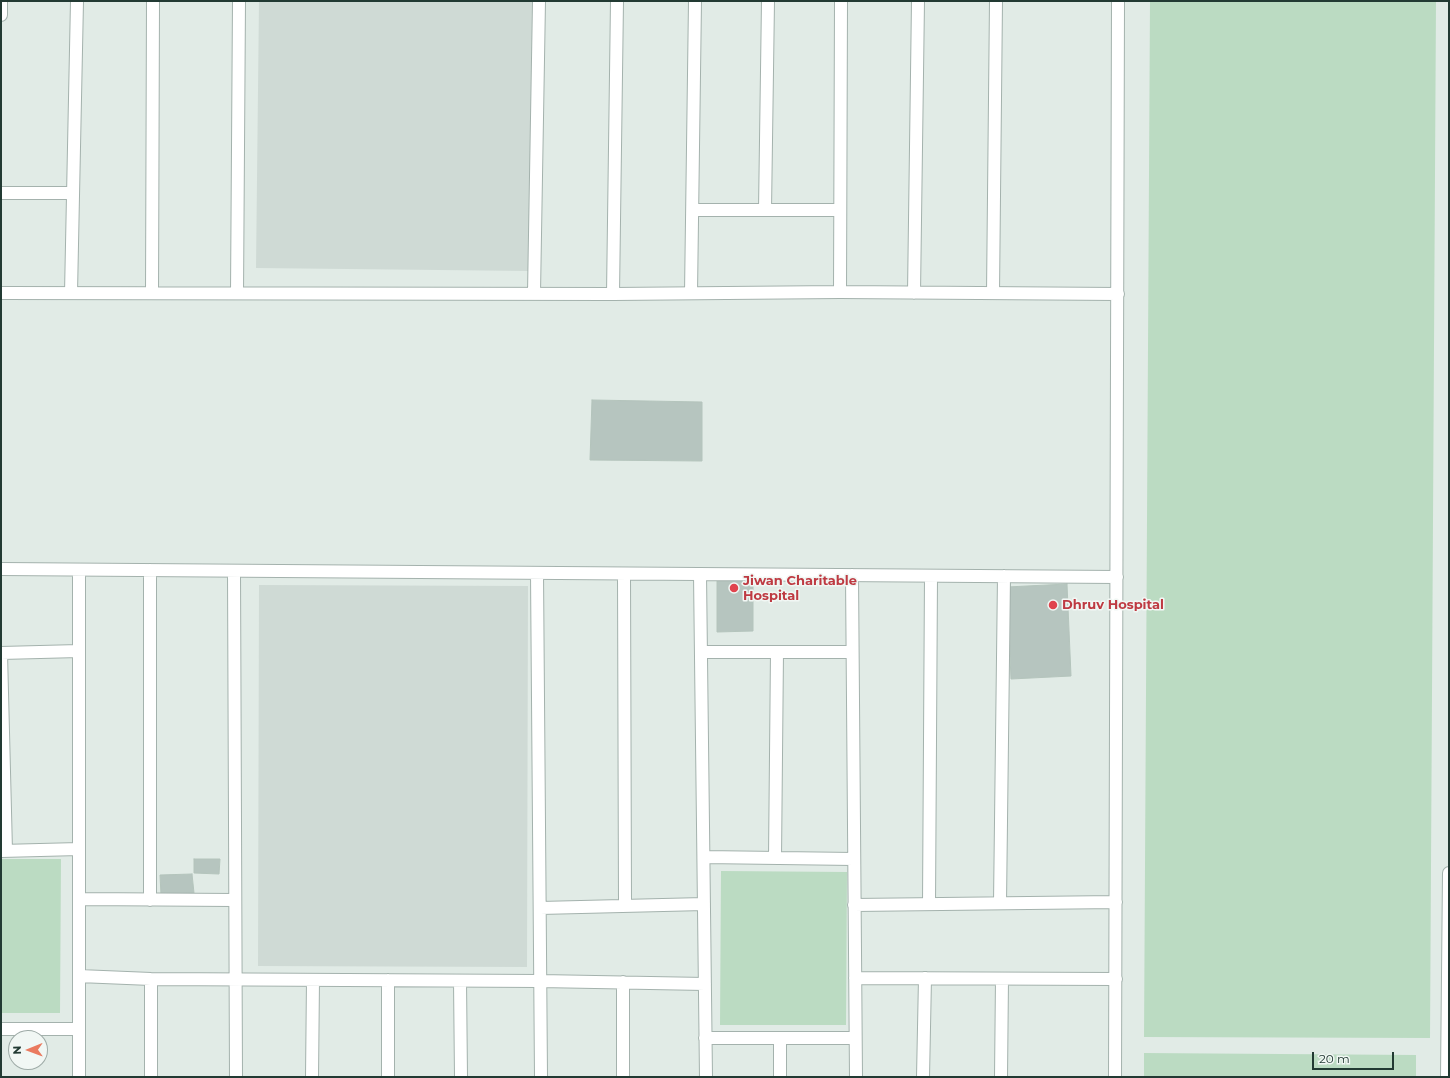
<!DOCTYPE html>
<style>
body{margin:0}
#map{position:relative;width:1450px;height:1078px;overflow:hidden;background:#e1ebe6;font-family:Montserrat,sans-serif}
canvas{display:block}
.frame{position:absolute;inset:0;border:2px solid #223a33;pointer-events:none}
.north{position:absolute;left:8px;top:1030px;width:40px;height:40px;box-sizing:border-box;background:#f1f7f4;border:1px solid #9eaba7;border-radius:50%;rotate:269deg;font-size:11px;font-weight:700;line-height:16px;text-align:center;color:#223a33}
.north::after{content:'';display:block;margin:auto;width:14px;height:18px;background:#ea7a5f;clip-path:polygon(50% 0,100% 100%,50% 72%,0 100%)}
.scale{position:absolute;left:1312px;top:1052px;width:82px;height:18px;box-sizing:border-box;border:2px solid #223a33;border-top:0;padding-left:5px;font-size:12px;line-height:14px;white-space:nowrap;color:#223a33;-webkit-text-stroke:3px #f1f7f4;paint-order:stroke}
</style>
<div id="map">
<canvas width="1450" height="1078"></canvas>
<div class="frame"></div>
<div class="north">N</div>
<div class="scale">20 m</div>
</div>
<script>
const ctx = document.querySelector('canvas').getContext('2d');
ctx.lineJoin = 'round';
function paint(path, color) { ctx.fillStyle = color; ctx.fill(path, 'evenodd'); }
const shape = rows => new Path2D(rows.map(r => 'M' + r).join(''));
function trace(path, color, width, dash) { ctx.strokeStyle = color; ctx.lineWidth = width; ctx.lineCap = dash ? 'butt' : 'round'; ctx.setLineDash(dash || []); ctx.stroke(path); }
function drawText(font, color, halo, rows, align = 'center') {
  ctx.font = font + ' Montserrat,sans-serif'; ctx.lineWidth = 3; ctx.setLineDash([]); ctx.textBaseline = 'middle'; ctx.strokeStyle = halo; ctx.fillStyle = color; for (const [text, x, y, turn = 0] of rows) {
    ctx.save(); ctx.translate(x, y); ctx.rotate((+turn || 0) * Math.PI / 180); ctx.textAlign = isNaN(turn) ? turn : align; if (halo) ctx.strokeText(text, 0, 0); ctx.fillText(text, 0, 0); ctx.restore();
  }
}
const built = shape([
 [259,1,532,1,530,271,256,268],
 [259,585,528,586,527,967,258,966]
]);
const green = shape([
 [1150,1,1436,1,1430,1038,1144,1037],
 [1,859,61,859,60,1013,1,1013],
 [721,871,847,872,846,1025,720,1025],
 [1144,1053,1416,1055,1416,1077,1144,1077]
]);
const building = shape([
 [592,400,702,402,702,461,590,460,592,400],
 [753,578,753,631,717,632,717,579,753,578],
 [1067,584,1071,676,1011,679,1007,587,1067,584],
 [194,859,220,859,219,874,194,873,194,859],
 [192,874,194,893,161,895,160,875,192,874]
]);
const lane = shape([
 [1447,1077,1449,873]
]);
const street = shape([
 [1,15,1,1],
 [1,193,73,193],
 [693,210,840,210],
 [765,210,768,1],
 [840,292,841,1],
 [1,293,613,294,840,292,1118,294],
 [71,293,77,1],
 [152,293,153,1],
 [237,293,239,1],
 [534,293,539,1],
 [691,293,695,1],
 [914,293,918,1],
 [993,293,996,1],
 [613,294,617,1],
 [1,569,1117,577],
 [79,570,79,1077],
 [234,571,236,1077],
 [537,573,541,1077],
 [624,574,625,906],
 [700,574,706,1077],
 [852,575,856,1077],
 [701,652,852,652],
 [1,653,6,851],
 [1,653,79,651],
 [1,851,79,849],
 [704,857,854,859],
 [775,858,777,652],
 [79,899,235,900],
 [150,900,150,570],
 [1000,903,1004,576],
 [929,904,931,576],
 [854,905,1116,902],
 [540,908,704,904],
 [79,976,151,979,540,981,705,984],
 [855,978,1116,979],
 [388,980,388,1077],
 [460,981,461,1077],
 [1,1029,79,1029],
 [705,1038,855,1038],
 [151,1077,151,979],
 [312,1077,313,980],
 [623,1077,623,982],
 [780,1077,780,1038],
 [923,1077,925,978],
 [1001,1077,1002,979],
 [1115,1077,1118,1]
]);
const markers = [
 [734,588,5,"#e0444e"],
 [1053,605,5,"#e0444e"]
];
const healthNames = [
 ["Jiwan Charitable",743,581],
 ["Hospital",743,596],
 ["Dhruv Hospital",1062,605]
];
paint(built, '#cfdad5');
paint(green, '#bbdbc2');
paint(building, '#b6c5bf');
trace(building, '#b4c4bc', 1);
trace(lane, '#a4b2ad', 14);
trace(street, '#a4b2ad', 14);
trace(lane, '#fff', 12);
trace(street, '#fff', 12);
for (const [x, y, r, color] of markers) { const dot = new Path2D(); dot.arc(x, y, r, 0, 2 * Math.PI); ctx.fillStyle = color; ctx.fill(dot); trace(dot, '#f1f7f4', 1.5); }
drawText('bold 13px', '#be3a42', '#f1f7f4', healthNames, 'left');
</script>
